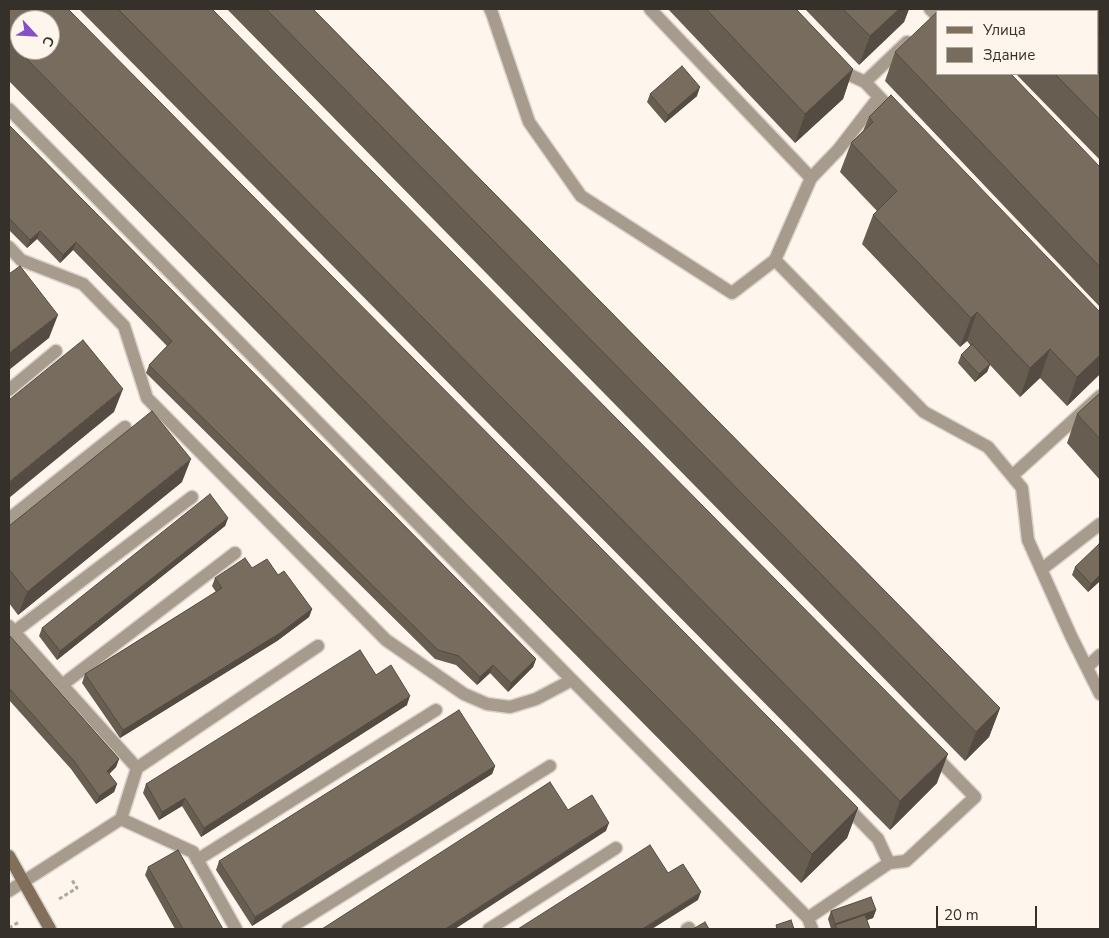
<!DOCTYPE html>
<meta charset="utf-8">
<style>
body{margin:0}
#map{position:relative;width:1109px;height:938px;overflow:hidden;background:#fef6ed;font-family:"Nunito Sans",sans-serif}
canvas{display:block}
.frame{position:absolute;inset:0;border:10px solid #36302a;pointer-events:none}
.legend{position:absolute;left:936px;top:10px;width:162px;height:65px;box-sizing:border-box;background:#fef6ed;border:1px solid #aea79f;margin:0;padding:6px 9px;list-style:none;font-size:15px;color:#36302a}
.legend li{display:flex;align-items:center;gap:10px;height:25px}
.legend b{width:25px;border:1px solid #aea79f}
.north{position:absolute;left:10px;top:10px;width:50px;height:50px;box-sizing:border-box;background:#fef6ed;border:1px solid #aea79f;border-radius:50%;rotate:115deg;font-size:14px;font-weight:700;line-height:20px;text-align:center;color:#36302a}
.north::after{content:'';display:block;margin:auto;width:18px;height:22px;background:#8650c7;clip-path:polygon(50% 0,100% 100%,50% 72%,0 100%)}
.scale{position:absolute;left:936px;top:906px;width:101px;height:22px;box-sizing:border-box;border:2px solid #36302a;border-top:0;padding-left:6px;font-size:15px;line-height:18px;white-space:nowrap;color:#36302a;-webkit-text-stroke:4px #fef6ed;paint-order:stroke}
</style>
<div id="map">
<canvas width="1109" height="938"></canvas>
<div class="frame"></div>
<ul class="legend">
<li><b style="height:6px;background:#816f5c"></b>Улица</li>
<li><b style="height:14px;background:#786c5e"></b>Здание</li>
</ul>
<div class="north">С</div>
<div class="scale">20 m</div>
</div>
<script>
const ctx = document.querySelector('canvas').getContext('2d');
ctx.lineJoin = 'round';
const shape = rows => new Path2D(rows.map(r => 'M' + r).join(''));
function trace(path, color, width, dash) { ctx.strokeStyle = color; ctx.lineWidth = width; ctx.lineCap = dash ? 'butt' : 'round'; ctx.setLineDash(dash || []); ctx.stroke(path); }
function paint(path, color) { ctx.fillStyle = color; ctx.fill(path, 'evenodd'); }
const path = shape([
 [59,899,77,888,72,880],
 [9,928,19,922]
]);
const lane = shape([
 [490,9,492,13,529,122,581,196,732,293,775,260,811,178,838,150,879,97],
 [650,9,811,178],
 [930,9,938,17],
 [837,69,865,82,885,103],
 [865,82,907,42],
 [9,109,572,680,808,918,812,929],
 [9,247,21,260,83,284,124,326,147,398,386,640,464,694,487,704,510,707,536,699,572,680],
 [775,260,924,412,988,447,1022,488,1028,540,1071,636,1100,694],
 [9,390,56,351],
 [1012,476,1100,396],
 [9,519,125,427],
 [1042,569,1100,524],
 [9,626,137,768,121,819,9,891],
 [14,632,192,497],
 [1087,667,1100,655],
 [62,685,235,553],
 [137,768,318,646],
 [844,804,878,839,889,863],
 [121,819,193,852,236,929],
 [197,860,436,710],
 [808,918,889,863,906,861,975,797,933,754],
 [288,929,550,766],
 [489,929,616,848],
 [687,929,689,928]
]);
const secondary = shape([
 [9,856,50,929]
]);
const wall = shape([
 [9,9,858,808,847,838,801,883,9,81],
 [79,9,212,9,937,783,890,830],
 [227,9,313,9,1000,708,989,737,965,761],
 [668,9,796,9,853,69,843,99,795,143],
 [805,9,909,9,904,22,859,65],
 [953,9,1076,9,1078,11,956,11],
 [1076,9,1100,9,1100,160,1016,74,1098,74,1098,11,1078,11],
 [895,52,1100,167,1100,307,885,81],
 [650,94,697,96,665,123,647,102],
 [869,117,1100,312,1100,374,1067,406,1040,378,1020,397,990,365,987,372,975,382,958,363,961,355,971,346,967,341,960,347,862,244,873,215,877,211,840,172,851,143,863,131],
 [9,125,536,659,533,667,508,692,490,673,477,685,456,665,435,659,146,373,149,365,167,346,73,250,60,263,37,239,27,248,9,230],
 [1100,393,1100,480,1067,443,1077,414],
 [182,482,18,615,9,603,9,526],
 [228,518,225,526,57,660,39,636,42,628],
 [1075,567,1100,581,1088,592,1072,575],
 [252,568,278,575,312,609,309,617,277,641,120,738,82,683,85,674,216,592,212,586,215,578],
 [9,635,119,759,116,767,109,774,117,784,114,792,96,804,71,769,9,700],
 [376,675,407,705,201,837,182,806,159,820,143,793,146,784],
 [495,766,492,774,252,926,216,870,219,861],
 [148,867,223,929,175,929,145,875],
 [876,910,873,918,867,920,870,929,831,929,828,919,831,911]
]);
const shadedWall = shape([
 [899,9,909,9,904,22,859,65,870,36],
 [853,69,843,99,795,143,805,114],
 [700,87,697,96,665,123,668,115],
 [40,231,37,239,27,248,30,240],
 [76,242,73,250,60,263,63,255],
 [977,312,967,341,960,347,971,318],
 [58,315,49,338,9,370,9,353],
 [1050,349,1040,378,1020,397,1030,368],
 [1100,355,1100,374,1067,406,1077,377],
 [990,364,987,372,975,382,979,374],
 [123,389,114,412,9,498,9,482],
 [191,459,182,482,18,615,27,592],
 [228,518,225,526,57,660,60,651],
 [1100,575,1100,581,1088,592,1091,584],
 [312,609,309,617,277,641,120,738,123,730],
 [536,659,533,667,508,692,511,683],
 [493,665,490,673,477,685,480,677],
 [410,696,407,705,201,837,204,828],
 [1000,708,989,737,965,761,976,732],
 [948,754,937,783,890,830,900,801],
 [119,759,116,767,104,779,107,771],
 [495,766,492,774,252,926,255,917],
 [117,784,114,792,96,804,99,796],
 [185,798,182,806,159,820,162,812],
 [858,808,847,838,801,883,812,854],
 [609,823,606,831,455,929,445,929],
 [701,892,698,900,652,929,642,929],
 [876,910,873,918,841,929,835,925,833,929,835,924]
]);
const building = shape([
 [9,9,68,9,858,808,812,854,9,41,9,9],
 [20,20,50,20,50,50,20,50,20,20],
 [118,9,212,9,948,754,900,801,118,9],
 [266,9,313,9,1000,708,976,732,266,9],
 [706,9,796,9,853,69,805,114,706,9],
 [843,9,899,9,870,36,843,9],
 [940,9,949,9,951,11,938,11,938,74,1011,74,1100,167,1100,267,895,52,940,9],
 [992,9,1076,9,1078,11,995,11,992,9],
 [1098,32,1100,34,1100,120,1055,74,1098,74,1098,32],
 [682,66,700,87,668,115,650,94,682,66],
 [891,95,1100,312,1100,355,1077,377,1050,349,1030,368,977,312,971,318,873,215,897,191,851,143,873,122,869,117,891,95],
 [9,125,536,659,511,683,493,665,480,677,459,656,438,650,149,365,172,341,76,242,63,255,40,231,30,240,9,218,9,125],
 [20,266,58,315,9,353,9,274,20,266],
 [83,340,123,389,9,482,9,400,83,340],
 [972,344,990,364,979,374,961,355,972,344],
 [1100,393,1100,439,1077,414,1100,393],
 [152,411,191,459,27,592,9,569,9,526,152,411],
 [210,494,228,518,60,651,42,628,210,494],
 [1099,544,1100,546,1100,575,1091,584,1075,567,1099,544],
 [245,558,252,568,267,559,278,575,284,571,312,609,280,633,123,730,85,674,222,588,215,578,245,558],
 [9,635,119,759,107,771,117,784,99,796,74,761,9,688,9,635],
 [360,650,376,675,391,665,410,696,204,828,185,798,162,812,146,784,360,650],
 [459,710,495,766,255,917,219,861,459,710],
 [550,782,568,810,592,795,609,823,445,929,322,929,550,782],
 [650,845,668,873,683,864,701,892,642,929,518,929,650,845],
 [178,850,223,929,183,929,148,867,178,850],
 [871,897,876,910,835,924,831,911,871,897],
 [865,915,870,929,837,929,835,925,865,915],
 [791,920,794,929,777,929,776,925,791,920],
 [705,922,709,929,693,929,705,922]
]);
trace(lane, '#dad2ca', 15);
trace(secondary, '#dad2ca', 15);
trace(path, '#afa8a0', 3, [4, 2.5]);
trace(lane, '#a79b8e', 12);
trace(secondary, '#816f5c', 12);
paint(wall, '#675d51');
paint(shadedWall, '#544c42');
paint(building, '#786c5e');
trace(building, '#544c42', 1);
</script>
